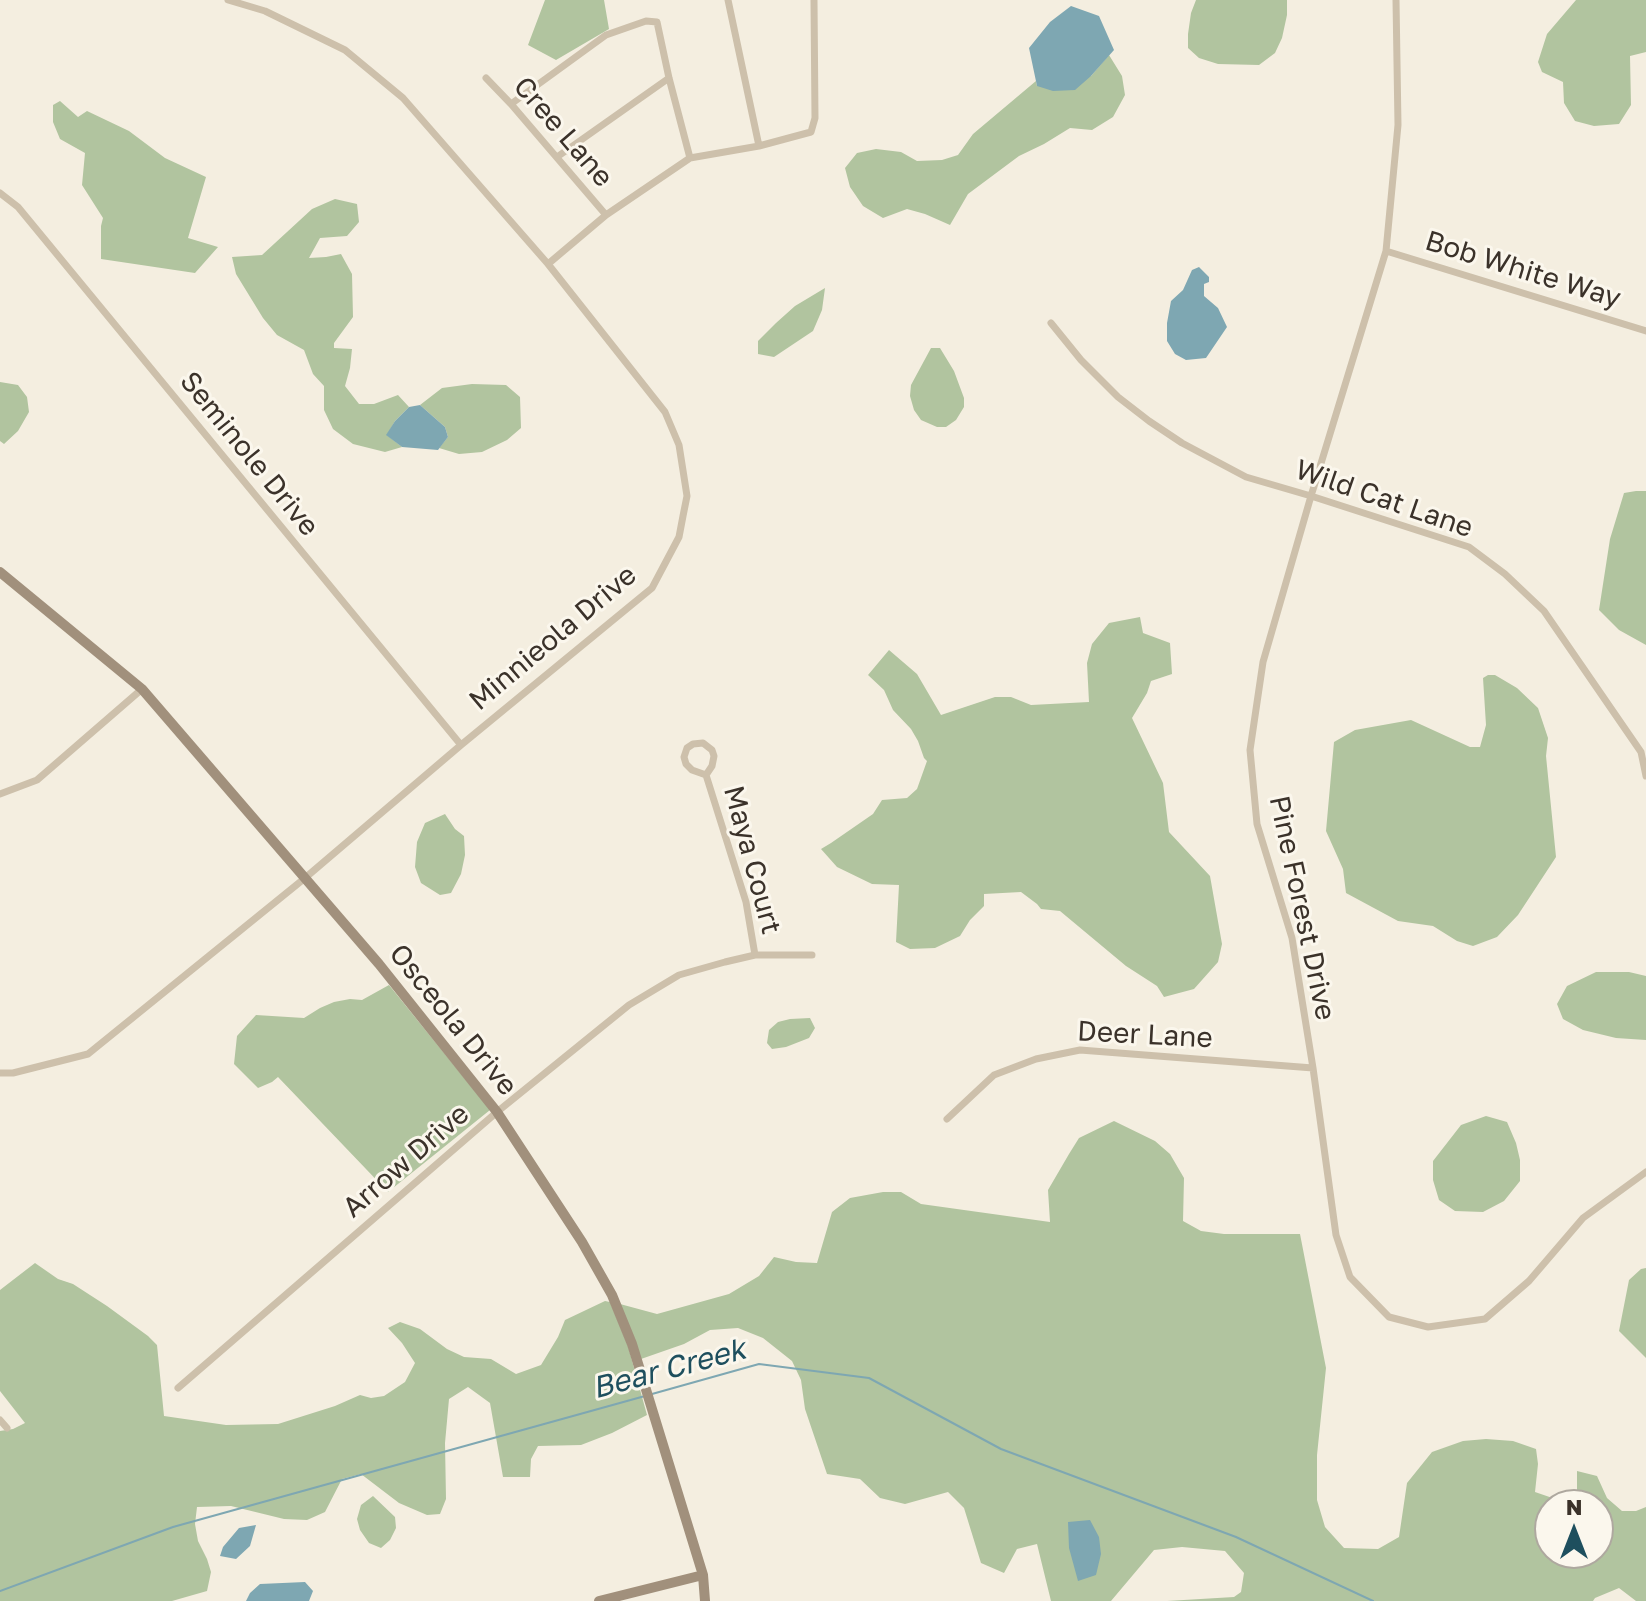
<!DOCTYPE html>
<style>
body{margin:0}
#map{position:relative;width:1646px;height:1601px;overflow:hidden;background:#f4eee0;font-family:"Golos Text",sans-serif}
canvas{display:block}
.north{position:absolute;left:1534px;top:1489px;width:80px;height:80px;box-sizing:border-box;background:#fbf7ed;border:2px solid #aea89f;border-radius:50%;rotate:0deg;font-size:22px;font-weight:700;line-height:32px;text-align:center;color:#3b322a}
.north::after{content:'';display:block;margin:auto;width:28px;height:36px;background:#1e4f5e;clip-path:polygon(50% 0,100% 100%,50% 72%,0 100%)}
</style>
<div id="map">
<canvas width="1646" height="1601"></canvas>
<div class="north">N</div>
</div>
<script>
const ctx = document.querySelector('canvas').getContext('2d');
ctx.lineJoin = 'round';
function paint(path, color) { ctx.fillStyle = color; ctx.fill(path, 'evenodd'); }
const shape = rows => new Path2D(rows.map(r => 'M' + r).join(''));
function trace(path, color, width, dash) { ctx.strokeStyle = color; ctx.lineWidth = width; ctx.lineCap = dash ? 'butt' : 'round'; ctx.setLineDash(dash || []); ctx.stroke(path); }
function drawText(font, color, halo, rows, align = 'center') {
  ctx.font = font + ' "Golos Text",sans-serif'; ctx.lineWidth = 6; ctx.setLineDash([]); ctx.textBaseline = 'middle'; ctx.strokeStyle = halo; ctx.fillStyle = color; for (const [text, x, y, turn = 0] of rows) {
    ctx.save(); ctx.translate(x, y); ctx.rotate((+turn || 0) * Math.PI / 180); ctx.textAlign = isNaN(turn) ? turn : align; if (halo) ctx.strokeText(text, 0, 0); ctx.fillText(text, 0, 0); ctx.restore();
  }
}
const green = shape([
 [545,0,604,0,609,29,556,60,528,45],
 [1196,0,1287,0,1287,15,1282,38,1275,53,1259,65,1218,64,1199,58,1188,48,1188,34,1191,13],
 [1576,0,1646,0,1646,52,1630,56,1631,105,1619,124,1594,126,1575,121,1564,103,1563,82,1542,72,1538,62,1547,34],
 [1109,55,1122,76,1125,95,1113,117,1092,130,1070,128,1044,144,1019,156,968,194,950,225,925,214,907,209,883,218,863,206,850,187,845,168,857,153,876,149,901,152,917,161,942,160,958,155,973,134,1036,81,1037,86,1091,76],
 [60,101,78,117,87,111,129,131,165,158,206,177,188,238,218,247,195,273,101,259,101,226,103,218,82,185,85,153,60,139,53,122,53,105],
 [335,199,357,204,359,222,347,236,320,238,309,258,326,257,341,254,352,274,353,317,334,343,334,348,352,349,350,368,345,386,359,404,374,404,398,395,409,407,395,421,387,435,402,447,385,452,353,444,333,429,324,410,324,386,313,374,304,350,277,335,263,318,236,274,232,257,262,255,312,209],
 [825,288,822,310,813,331,774,357,758,354,758,341,776,323,795,306],
 [931,348,940,348,954,371,964,398,964,407,956,420,946,427,937,427,921,420,914,410,910,396,911,385],
 [0,382,18,385,27,397,29,412,18,431,4,444,0,441],
 [472,384,506,385,520,397,521,428,507,440,482,452,459,454,439,448,448,437,445,427,420,405,442,388],
 [1636,491,1646,491,1646,645,1619,630,1599,610,1610,539,1624,493],
 [1140,617,1143,633,1170,643,1172,674,1151,681,1147,693,1132,718,1163,783,1169,832,1210,876,1222,944,1218,962,1194,989,1164,997,1157,986,1126,966,1060,911,1041,909,1037,904,1021,892,984,894,984,906,970,920,960,936,935,948,910,949,896,942,899,885,872,884,837,867,821,849,831,843,873,814,882,800,907,798,917,789,927,761,924,758,918,741,911,729,893,710,884,690,868,675,889,650,917,674,941,715,995,697,1011,697,1031,705,1089,702,1087,663,1092,644,1109,623],
 [1488,675,1495,675,1517,688,1538,708,1548,738,1546,756,1556,857,1518,915,1497,937,1473,946,1457,941,1433,926,1398,921,1346,893,1343,869,1326,831,1334,742,1355,730,1411,720,1470,747,1480,747,1486,725,1483,678],
 [445,814,455,829,464,836,465,855,461,874,451,893,440,895,421,883,415,867,417,842,425,823],
 [1596,972,1629,972,1646,976,1646,1040,1616,1038,1583,1030,1563,1019,1557,1004,1567,986],
 [389,985,490,1110,388,1192,278,1077,272,1082,258,1088,234,1064,237,1036,256,1015,304,1018,320,1008,334,1002,350,999,362,1000],
 [810,1018,815,1028,809,1038,786,1047,772,1049,767,1043,769,1030,778,1022,790,1019],
 [1486,1116,1507,1122,1516,1143,1520,1160,1520,1181,1504,1201,1483,1212,1455,1211,1439,1200,1433,1180,1433,1161,1461,1125],
 [1114,1121,1155,1141,1170,1154,1184,1178,1183,1221,1201,1231,1224,1234,1300,1234,1326,1368,1317,1455,1317,1500,1325,1527,1344,1548,1378,1549,1399,1537,1407,1483,1432,1452,1463,1441,1486,1439,1513,1441,1536,1449,1538,1464,1535,1492,1567,1503,1577,1491,1577,1471,1597,1476,1607,1498,1622,1511,1636,1511,1646,1507,1646,1601,1636,1601,1619,1588,1595,1598,1593,1601,1167,1601,1234,1597,1241,1592,1244,1573,1225,1551,1182,1547,1154,1550,1111,1601,1051,1601,1037,1544,1017,1549,1004,1573,981,1563,964,1508,948,1492,905,1504,880,1498,860,1479,827,1474,805,1409,801,1380,792,1361,763,1338,738,1328,710,1330,684,1344,641,1359,620,1304,657,1314,729,1294,759,1276,774,1257,796,1262,817,1263,832,1212,850,1198,883,1192,901,1192,921,1204,1050,1222,1048,1190,1069,1154,1079,1138],
 [1550,1505,1598,1505,1598,1553,1550,1553],
 [35,1263,58,1279,73,1284,107,1306,148,1336,157,1345,164,1416,226,1425,278,1424,335,1406,360,1395,371,1398,384,1396,405,1382,415,1363,402,1343,388,1328,400,1322,420,1329,447,1349,464,1357,491,1359,516,1374,541,1365,558,1337,565,1320,605,1301,610,1302,628,1346,647,1415,612,1433,581,1445,538,1446,531,1459,530,1477,503,1477,490,1403,468,1387,449,1399,445,1443,446,1499,440,1514,427,1515,399,1503,361,1474,342,1479,325,1512,307,1520,284,1519,231,1506,197,1507,195,1524,198,1541,207,1559,211,1572,207,1591,172,1601,0,1601,0,1431,13,1429,25,1423,0,1391,0,1290],
 [1646,1268,1646,1358,1619,1331,1629,1280,1641,1269],
 [373,1496,395,1517,396,1528,390,1540,381,1548,369,1543,360,1530,357,1519,361,1505]
]);
const water = shape([
 [1071,6,1099,16,1114,50,1091,76,1075,90,1053,91,1037,86,1029,48,1050,22],
 [1199,267,1209,277,1209,282,1204,284,1204,296,1218,308,1227,327,1206,358,1186,360,1175,354,1167,341,1167,323,1171,301,1183,290,1192,270],
 [420,405,445,427,448,437,438,450,402,447,386,435,395,421,409,407],
 [1090,1520,1099,1537,1101,1554,1096,1575,1078,1581,1069,1548,1068,1522],
 [256,1525,250,1546,236,1559,220,1556,223,1547,239,1528],
 [305,1582,313,1591,309,1601,246,1601,250,1593,260,1584]
]);
const stream = shape([
 [652,1394,759,1364,869,1378,1001,1449,1236,1537,1373,1601],
 [0,1591,173,1527,645,1396]
]);
const street = shape([
 [728,0,759,146],
 [1396,0,1398,125,1386,251,1311,496,1263,662,1250,750,1257,824,1292,938,1313,1068,1336,1235,1350,1277,1389,1317,1428,1327,1485,1319,1529,1281,1583,1218,1646,1172],
 [486,78,511,104,606,215],
 [511,104,606,35,646,21,657,22,669,78,690,158],
 [557,157,669,78],
 [0,193,18,207,461,745],
 [1386,251,1646,331],
 [548,264,606,215,690,158,759,146,811,132,815,118,814,0],
 [1051,323,1081,360,1118,397,1149,421,1182,443,1246,477,1311,496,1469,547,1505,574,1544,611,1641,752,1646,776],
 [706,775,712,766,714,756,712,750,703,743,693,744,687,748,684,757,686,764,692,770,706,775,746,902,755,955],
 [0,794,37,780,142,689],
 [0,1073,13,1073,88,1054,305,878,461,745,652,588,679,537,683,516,687,496,679,445,665,412,548,264,403,98,345,50,265,11,228,0],
 [947,1119,994,1075,1036,1059,1080,1050,1313,1068],
 [178,1388,497,1112,629,1005,679,975,725,962,755,955,812,955],
 [0,1420,7,1428]
]);
const secondary = shape([
 [0,572,142,689,379,964,497,1112,582,1242,612,1295,632,1344,703,1575,705,1601],
 [599,1601,703,1575]
]);
const streetNames = [
 ["Cree Lane",563,132,49],
 ["Bob White Way",1523,270,17],
 ["Seminole Drive",249,454,51],
 ["Wild Cat Lane",1384,499,19],
 ["Minnieola Drive",553,638,-40],
 ["Maya Court",752,860,75],
 ["Pine Forest Drive",1302,908,78],
 ["Osceola Drive",453,1020,51],
 ["Deer Lane",1145,1035,3],
 ["Arrow Drive",406,1161,-41]
];
const waterNames = [
 ["Bear Creek",669,1369,-15]
];
paint(green, '#b1c49f');
paint(water, '#7ea7b2');
trace(stream, '#7ea7b2', 2);
trace(street, '#cdc0ab', 7);
trace(secondary, '#a1907c', 10);
drawText('28px', '#3b322a', '#fbf7ed', streetNames);
drawText('italic 30px', '#1e4f5e', '#fbf7ed', waterNames);
</script>
